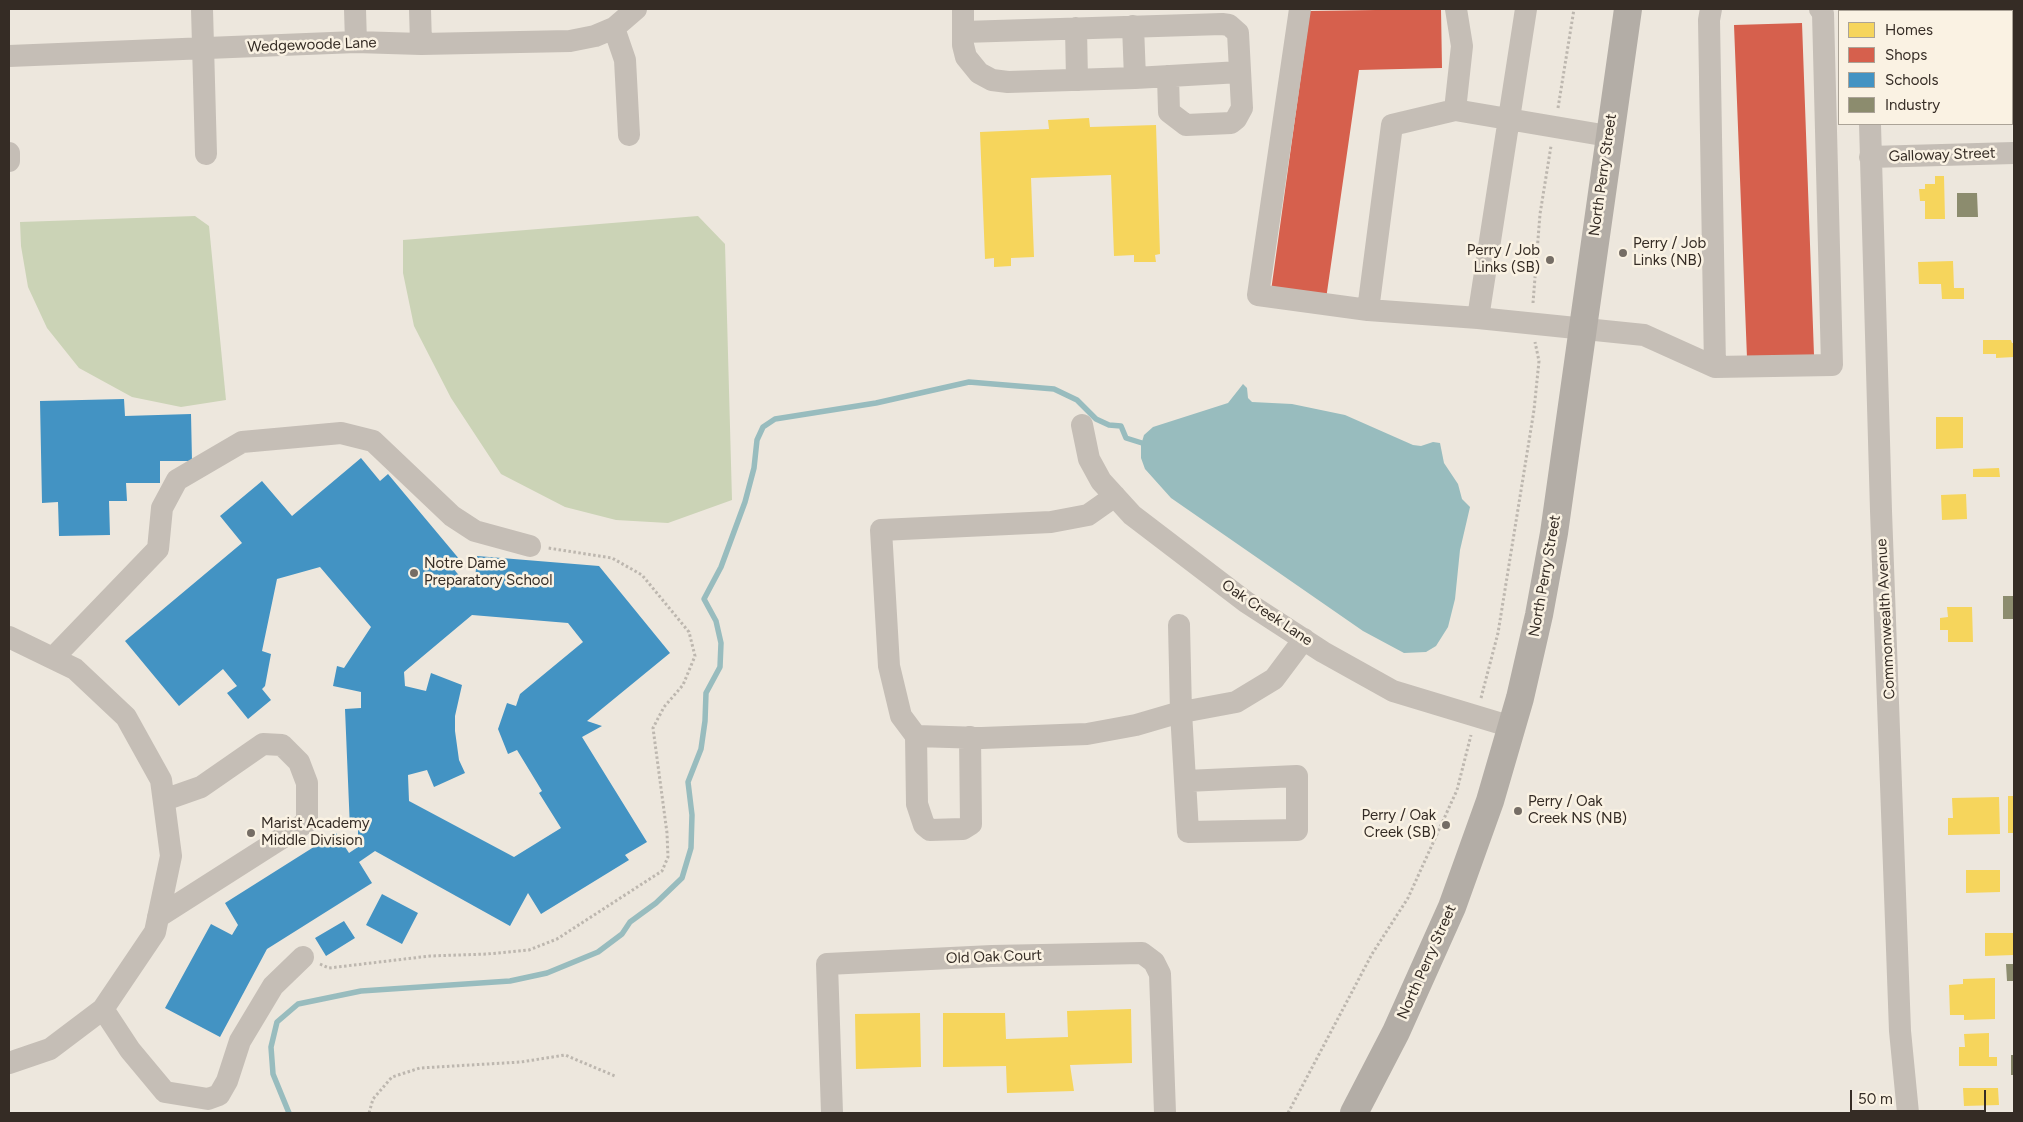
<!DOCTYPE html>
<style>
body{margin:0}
#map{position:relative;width:2023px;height:1122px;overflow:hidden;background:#ede7dd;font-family:Figtree,sans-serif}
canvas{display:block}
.frame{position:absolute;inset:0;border:10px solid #352c25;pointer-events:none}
.legend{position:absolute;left:1838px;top:10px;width:175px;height:115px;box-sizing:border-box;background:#faf2e3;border:1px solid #aba397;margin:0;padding:6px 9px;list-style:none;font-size:15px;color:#352c25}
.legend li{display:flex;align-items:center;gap:10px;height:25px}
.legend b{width:25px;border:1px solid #aba397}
.scale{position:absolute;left:1850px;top:1090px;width:136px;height:22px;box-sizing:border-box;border:2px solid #352c25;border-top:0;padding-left:6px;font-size:15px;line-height:18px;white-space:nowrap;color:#352c25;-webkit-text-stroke:4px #faf2e3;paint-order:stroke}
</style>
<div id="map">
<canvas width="2023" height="1122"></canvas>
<div class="frame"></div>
<ul class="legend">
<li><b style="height:14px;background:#f6d55c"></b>Homes</li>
<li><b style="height:14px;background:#d6604d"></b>Shops</li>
<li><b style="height:14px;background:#4393c3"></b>Schools</li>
<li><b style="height:14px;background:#8c8c6e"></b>Industry</li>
</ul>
<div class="scale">50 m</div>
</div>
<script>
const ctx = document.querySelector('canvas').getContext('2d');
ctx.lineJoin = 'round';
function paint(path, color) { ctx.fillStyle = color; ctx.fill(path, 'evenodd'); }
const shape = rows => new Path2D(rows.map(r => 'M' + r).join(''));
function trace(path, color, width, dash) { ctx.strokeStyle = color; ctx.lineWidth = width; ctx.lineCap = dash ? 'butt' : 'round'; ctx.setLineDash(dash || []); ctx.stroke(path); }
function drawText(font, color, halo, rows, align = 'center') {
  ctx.font = font + ' Figtree,sans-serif'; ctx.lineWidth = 5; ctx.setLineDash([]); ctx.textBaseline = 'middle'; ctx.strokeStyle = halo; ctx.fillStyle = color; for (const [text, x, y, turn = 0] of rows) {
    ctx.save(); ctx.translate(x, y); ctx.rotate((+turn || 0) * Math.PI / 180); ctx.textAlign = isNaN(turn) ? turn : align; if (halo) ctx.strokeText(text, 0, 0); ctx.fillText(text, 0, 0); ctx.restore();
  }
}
const green = shape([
 [195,216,209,226,226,400,181,407,132,397,79,368,47,328,28,287,21,246,20,222],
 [698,216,725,244,732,500,668,523,616,520,565,507,501,474,451,398,414,326,403,273,403,240]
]);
const water = shape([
 [1243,384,1247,388,1248,398,1252,402,1292,404,1345,415,1413,445,1421,446,1433,442,1440,443,1444,463,1458,484,1462,499,1470,507,1460,550,1455,599,1448,627,1436,646,1426,652,1404,653,1363,631,1171,498,1145,469,1141,458,1141,445,1144,435,1153,427,1228,403]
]);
const homes = shape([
 [1089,118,1090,127,1156,125,1160,254,1155,255,1156,262,1134,262,1134,255,1114,256,1111,175,1031,178,1034,257,1011,258,1011,266,994,267,994,258,985,259,980,132,1049,129,1048,120],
 [1935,176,1944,176,1945,219,1925,219,1925,201,1920,201,1919,189,1925,189,1925,184,1935,184],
 [1953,261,1954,288,1964,288,1964,299,1942,299,1941,284,1919,284,1918,262],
 [1983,340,2011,340,2012,343,2014,343,2014,357,1996,358,1996,354,1983,354],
 [1936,417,1963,417,1963,448,1936,449],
 [1999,468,2000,477,1973,477,1973,469],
 [1966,494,1967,519,1942,520,1941,495],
 [1947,607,1972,607,1973,642,1948,642,1948,630,1940,630,1940,618,1948,617],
 [2008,796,2014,796,2014,833,2008,833],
 [1999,797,2000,834,1948,835,1948,818,1953,818,1952,798],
 [1966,870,2000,870,2000,892,1966,893],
 [1985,933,2014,933,2014,955,1985,956],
 [1995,978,1995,1019,1964,1020,1964,1015,1950,1015,1949,985,1963,984,1963,979],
 [1131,1009,1132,1063,1070,1065,1074,1091,1007,1093,1006,1066,943,1067,943,1013,1005,1013,1006,1039,1068,1037,1067,1011],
 [920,1013,921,1067,856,1069,855,1014],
 [1989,1033,1989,1057,1997,1057,1997,1066,1959,1066,1959,1047,1965,1047,1964,1034],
 [1963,1088,1998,1088,1999,1105,1964,1106]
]);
const shops = shape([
 [1441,9,1442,68,1359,70,1326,299,1271,291,1310,11],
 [1802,23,1814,355,1747,358,1734,25]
]);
const schools = shape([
 [124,399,125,416,191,414,192,461,160,461,160,483,126,483,127,501,109,501,110,535,59,536,58,502,42,503,40,401],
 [361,458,380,481,388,474,460,560,452,567,462,579,475,580,477,556,599,566,670,653,587,721,602,726,582,737,647,842,625,855,629,860,541,914,528,893,510,926,375,851,359,862,372,883,267,949,220,1037,165,1008,211,924,232,935,238,925,225,903,336,833,349,853,358,847,358,829,350,829,345,709,361,708,361,692,333,686,337,666,344,668,371,627,320,567,277,579,262,651,271,654,265,686,262,689,271,700,248,719,227,693,237,686,223,669,179,706,125,641,242,543,220,516,262,481,292,516],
 [472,615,568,623,583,642,520,694,516,706,507,703,498,729,508,754,517,750,542,791,539,793,561,828,514,857,409,801,408,775,427,770,434,787,465,773,459,760,455,731,455,716,462,685,431,673,426,691,405,686,404,672],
 [382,894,418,913,402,944,366,925],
 [344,921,355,938,326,956,315,938]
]);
const industry = shape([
 [1957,193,1977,193,1978,217,1957,217],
 [2003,596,2014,596,2014,619,2003,619],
 [2006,964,2014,964,2014,981,2007,981],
 [2011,1055,2014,1055,2014,1075,2011,1075]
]);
const stream = shape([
 [289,1113,273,1074,271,1047,277,1022,298,1004,361,991,510,981,547,973,598,952,622,934,630,922,656,903,682,878,691,848,692,815,688,782,701,749,705,721,706,693,720,667,721,643,716,621,704,599,721,567,745,502,754,468,757,440,763,427,775,419,876,403,969,382,1054,389,1077,400,1096,419,1109,425,1121,426,1126,438,1142,443]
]);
const path = shape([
 [1558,108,1574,9],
 [1533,303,1540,214,1551,146],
 [1481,698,1498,633,1534,410,1539,361,1535,342],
 [320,964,329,968,430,956,487,954,529,950,557,939,662,871,668,857,667,833,653,728,664,707,683,685,695,656,689,632,642,575,612,558,548,548],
 [369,1113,373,1099,392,1077,420,1068,521,1062,565,1055,615,1076],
 [1288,1113,1372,954,1408,898,1457,790,1471,735]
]);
const minor = shape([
 [202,9,206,154],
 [355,9,356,42],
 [420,9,421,44],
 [963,9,963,45,966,57,979,73,992,80,1008,82,1135,78,1240,72],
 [1300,9,1258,295,1368,310,1392,125,1455,110,1608,136],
 [1711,9,1709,20,1715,367],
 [1865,9,1865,11],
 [1133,26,1135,78],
 [614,28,625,60,629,135],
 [1076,28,1077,80],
 [963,32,1222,24,1229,25,1238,33,1242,108,1236,119,1231,123,1186,125,1169,112,1168,76],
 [9,56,356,42,421,44,570,41,595,36,614,28,636,9],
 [1455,110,1462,46,1456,9],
 [1870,124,1881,511,1900,1031,1908,1113],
 [9,153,9,161],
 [1870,157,2014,153],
 [1368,310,1478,318,1644,335,1715,367,1832,365,1823,13,1820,9],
 [1478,318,1526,9],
 [1082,425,1089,459,1101,481,1132,515,1246,602,1323,652,1393,691,1512,727],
 [1115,496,1088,515,1051,522,881,530,889,666,901,716,916,736,982,738,1087,734,1136,725,1177,713,1236,702,1274,679,1304,639],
 [1179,625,1181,712,1188,832,1297,830,1297,776,1186,781],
 [9,637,75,669,126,717,161,780,171,856,155,932,103,1009,50,1049,9,1063],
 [53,658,158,549,162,508,177,480,242,442,341,433,373,441,452,516,475,531,530,546],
 [916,736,917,804,924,825,930,830,963,829,971,824,970,737],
 [158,917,307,822,307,783,299,762,282,745,263,744,201,787,164,800],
 [103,1009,130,1050,165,1092,208,1099,219,1095,227,1081,240,1041,273,986,303,957],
 [832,1113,827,964,992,956,1142,953,1154,962,1160,974,1165,1113]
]);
const major = shape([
 [1354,1113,1396,1032,1452,907,1490,801,1520,698,1539,615,1554,533,1628,9]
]);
const markers = [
 [1623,253,5,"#756d65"],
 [1550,260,5,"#756d65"],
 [414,573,5,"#756d65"],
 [1518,811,5,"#756d65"],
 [1446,825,5,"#756d65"],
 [251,833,5,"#756d65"]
];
const streetNames = [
 ["Wedgewoode Lane",312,45,-2],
 ["Galloway Street",1942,155,-2],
 ["North Perry Street",1603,175,-82],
 ["North Perry Street",1545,576,-80],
 ["Oak Creek Lane",1267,613,34],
 ["Commonwealth Avenue",1886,619,-93],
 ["Old Oak Court",994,957,-2],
 ["North Perry Street",1427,962,-66]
];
const poiNames = [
 ["Perry / Job",1633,244],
 ["Links (NB)",1633,261],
 ["Perry / Job",1540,251,"right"],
 ["Links (SB)",1540,268,"right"],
 ["Notre Dame",424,564],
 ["Preparatory School",424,581],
 ["Perry / Oak",1528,802],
 ["Creek NS (NB)",1528,819],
 ["Perry / Oak",1436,816,"right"],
 ["Creek (SB)",1436,833,"right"],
 ["Marist Academy",261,824],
 ["Middle Division",261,841]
];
paint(green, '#cbd3b6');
paint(water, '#98bcbe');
paint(homes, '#f6d55c');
paint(shops, '#d6604d');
paint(schools, '#4393c3');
paint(industry, '#8c8c6e');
trace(stream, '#98bcbe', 5.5);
trace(path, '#bdb7af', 3, [2.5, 2.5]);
trace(minor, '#c5beb6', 22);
trace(major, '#b3ada6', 28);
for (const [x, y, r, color] of markers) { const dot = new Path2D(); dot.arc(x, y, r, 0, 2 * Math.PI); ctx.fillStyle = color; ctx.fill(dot); trace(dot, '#faf2e3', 2); }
drawText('15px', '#352c25', '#faf2e3', streetNames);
drawText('15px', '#352c25', '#faf2e3', poiNames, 'left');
</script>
